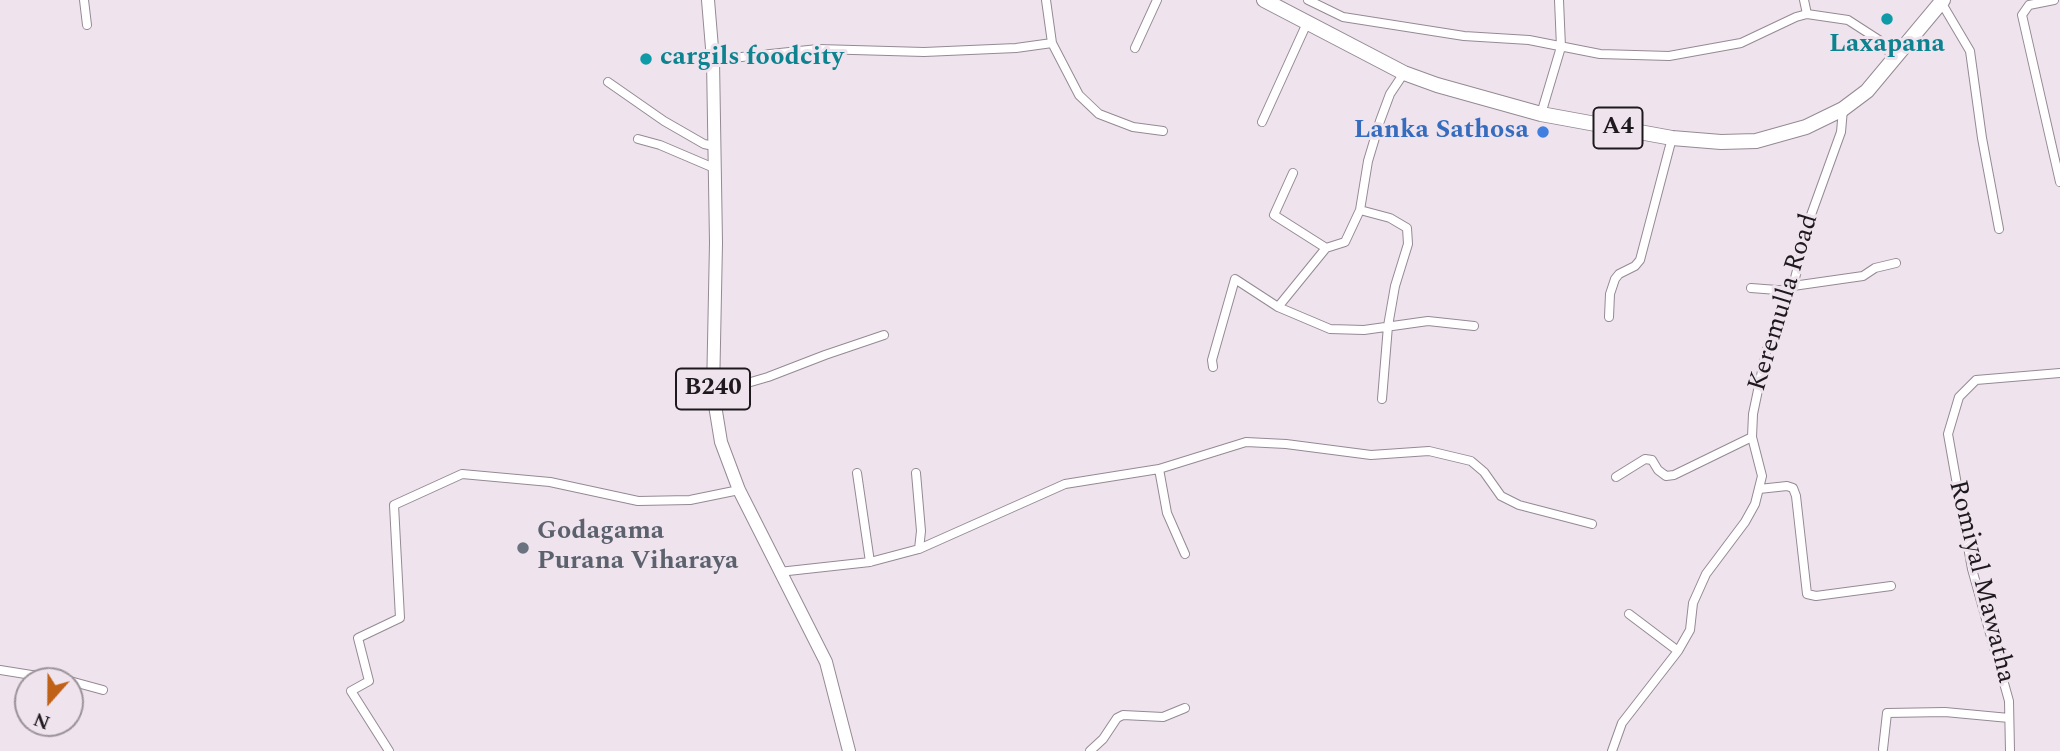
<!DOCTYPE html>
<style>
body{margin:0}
#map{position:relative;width:2060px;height:751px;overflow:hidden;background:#efe4ee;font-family:Spectral,serif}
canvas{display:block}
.north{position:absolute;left:14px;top:667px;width:70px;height:70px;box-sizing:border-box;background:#efe4ee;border:2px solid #9b939a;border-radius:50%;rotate:201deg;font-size:19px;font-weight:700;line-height:28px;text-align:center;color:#1d191d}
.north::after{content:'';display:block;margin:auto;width:24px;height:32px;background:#c06118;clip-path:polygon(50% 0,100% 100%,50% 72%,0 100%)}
</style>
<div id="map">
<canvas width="2060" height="751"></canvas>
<div class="north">N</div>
</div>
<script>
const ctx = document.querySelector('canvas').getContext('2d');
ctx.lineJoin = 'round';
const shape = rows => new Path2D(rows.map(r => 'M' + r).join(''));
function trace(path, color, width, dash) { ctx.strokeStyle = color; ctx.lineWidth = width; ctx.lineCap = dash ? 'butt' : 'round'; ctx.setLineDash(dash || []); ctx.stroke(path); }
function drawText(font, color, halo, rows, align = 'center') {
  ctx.font = font + ' Spectral,serif'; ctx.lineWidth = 6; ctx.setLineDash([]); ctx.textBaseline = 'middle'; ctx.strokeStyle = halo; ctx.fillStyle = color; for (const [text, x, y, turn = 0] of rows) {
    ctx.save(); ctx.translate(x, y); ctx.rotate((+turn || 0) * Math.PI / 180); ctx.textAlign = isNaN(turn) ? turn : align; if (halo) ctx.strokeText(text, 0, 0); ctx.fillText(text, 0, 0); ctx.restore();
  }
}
const minor = shape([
 [84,0,87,25],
 [1046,0,1052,43,1079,95,1099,114,1133,127,1163,131],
 [1308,0,1343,17,1464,36,1529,40,1600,54,1669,56,1741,43,1796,17,1807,14,1848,20,1879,40,1895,59],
 [1804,0,1807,14],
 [2054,0,2029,5,2022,15,2060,182],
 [1941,2,1970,51,1982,138,1999,229],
 [1135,48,1157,0],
 [713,60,818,49,924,52,1016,48,1052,43],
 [608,82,664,121,704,144,714,146],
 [1541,114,1561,47,1559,0],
 [1262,122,1307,23],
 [638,139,660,145,714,168],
 [1293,173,1274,215,1326,248,1345,242,1360,210,1368,161,1380,121,1390,94,1404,73],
 [1360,210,1390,218,1407,228,1408,244,1395,286,1388,326,1382,399],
 [1793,286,1863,276,1875,268,1896,263],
 [1751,288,1790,291],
 [1278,307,1330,329,1364,330,1428,321,1474,326],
 [1609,317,1610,294,1615,279,1619,274,1635,266,1640,260,1672,138],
 [1213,367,1212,360,1235,279,1278,307,1326,248],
 [713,393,768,377,825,355,884,335],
 [1159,469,1167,513,1185,554],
 [857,473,870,562],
 [916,473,921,531,919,549],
 [1616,477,1645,459,1652,460,1658,470,1666,476,1674,475,1752,437],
 [1759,489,1787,486,1793,488,1796,496,1807,594,1816,596,1891,586],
 [779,572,870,562,919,549,1065,484,1159,469,1246,442,1286,444,1371,455,1429,451,1471,461,1484,472,1501,496,1519,505,1592,524],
 [1629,614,1678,651],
 [0,670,69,681],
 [70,681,103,690],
 [1883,749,1887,713,1945,712,2009,718],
 [389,751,351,691,369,681,358,638,400,618,394,505,462,474,550,482,638,501,690,500,739,490],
 [1090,751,1103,739,1117,718,1123,715,1163,717,1185,708],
 [1612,751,1622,723,1678,651,1690,630,1693,603,1706,574,1745,522,1755,504,1762,476,1752,437,1753,414,1766,352,1793,286,1811,215,1841,132,1843,109],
 [2010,751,2009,701,1972,569,1948,434,1959,397,1976,380,2060,373]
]);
const primary = shape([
 [708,0,713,60,716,243,713,393,721,442,739,490,826,662,849,751]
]);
const trunk = shape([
 [1264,0,1404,73,1437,85,1541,114,1672,138,1721,142,1756,141,1806,127,1843,109,1867,91,1943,0]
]);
const markers = [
 [1887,19,7,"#0f9aa8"],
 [646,59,7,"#0f9aa8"],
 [1543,132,7,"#3f7fe0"],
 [523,548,7,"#6b7280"]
];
const shields = [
 [1618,128,49],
 [713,389,74]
];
const shieldNames = [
 ["A4",1618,128],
 ["B240",713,389]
];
const cultureNames = [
 ["Laxapana",1887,46],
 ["cargils foodcity",660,59,"left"]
];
const shopNames = [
 ["Lanka Sathosa",1529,132]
];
const streetNames = [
 ["Keremulla Road",1785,303,-73],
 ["Romiyal Mawatha",1980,582,76]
];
const worshipNames = [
 ["Godagama",537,533],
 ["Purana Viharaya",537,563]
];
trace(minor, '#948a93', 10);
trace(primary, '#948a93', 14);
trace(trunk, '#948a93', 16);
trace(minor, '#fff', 8);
trace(primary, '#fff', 12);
trace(trunk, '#fff', 14);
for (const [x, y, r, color] of markers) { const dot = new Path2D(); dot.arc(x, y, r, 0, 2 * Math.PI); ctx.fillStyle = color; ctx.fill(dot); trace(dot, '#efe4ee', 2.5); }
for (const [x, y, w] of shields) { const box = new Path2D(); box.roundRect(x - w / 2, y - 20.5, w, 41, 5); ctx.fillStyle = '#efe4ee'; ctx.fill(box); trace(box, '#1d191d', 2); }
drawText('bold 24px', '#1d191d', null, shieldNames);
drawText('bold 26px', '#0d838f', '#efe4ee', cultureNames);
drawText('bold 26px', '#366cbe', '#efe4ee', shopNames, 'right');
drawText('26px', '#1d191d', '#efe4ee', streetNames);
drawText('bold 26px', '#5b616d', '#efe4ee', worshipNames, 'left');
</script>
